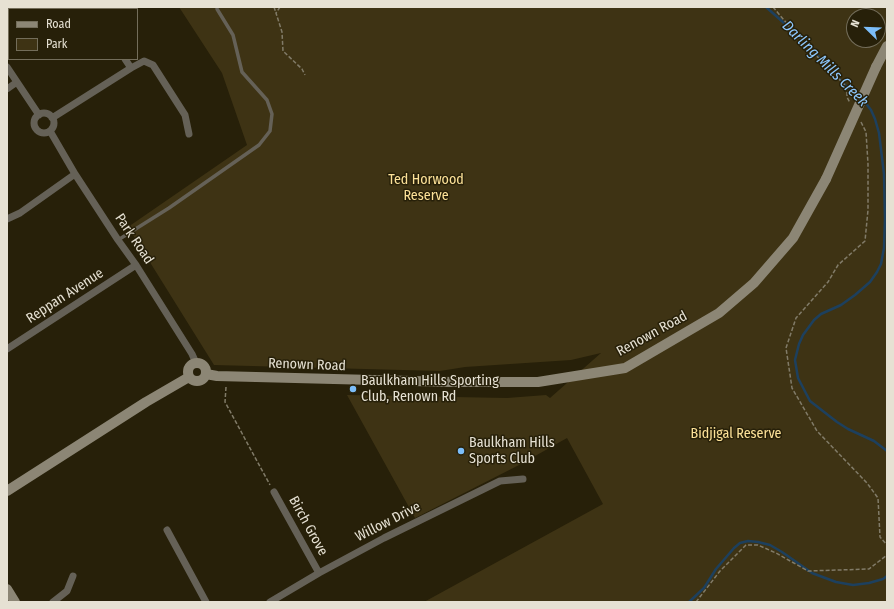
<!DOCTYPE html>
<style>
body{margin:0}
#map{position:relative;width:894px;height:609px;overflow:hidden;background:#272009;font-family:"Fira Sans Condensed",sans-serif}
canvas{display:block}
.frame{position:absolute;inset:0;border:8px solid #e6e1d3;pointer-events:none}
.legend{position:absolute;left:8px;top:8px;width:130px;height:52px;box-sizing:border-box;background:#272009;border:1px solid #736d5a;margin:0;padding:5px 7px;list-style:none;font-size:12px;color:#e6e1d3}
.legend li{display:flex;align-items:center;gap:8px;height:20px}
.legend b{width:20px;border:1px solid #736d5a}
.north{position:absolute;left:846px;top:8px;width:40px;height:40px;box-sizing:border-box;background:#272009;border:1px solid #736d5a;border-radius:50%;rotate:293deg;font-size:11px;font-weight:700;line-height:16px;text-align:center;color:#e6e1d3}
.north::after{content:'';display:block;margin:auto;width:14px;height:18px;background:#7cbef9;clip-path:polygon(50% 0,100% 100%,50% 72%,0 100%)}
</style>
<div id="map">
<canvas width="894" height="609"></canvas>
<div class="frame"></div>
<ul class="legend">
<li><b style="height:5px;background:#8c8675"></b>Road</li>
<li><b style="height:11px;background:#3e3314"></b>Park</li>
</ul>
<div class="north">N</div>
</div>
<script>
const ctx = document.querySelector('canvas').getContext('2d');
ctx.lineJoin = 'round';
function paint(path, color) { ctx.fillStyle = color; ctx.fill(path, 'evenodd'); }
const shape = rows => new Path2D(rows.map(r => 'M' + r).join(''));
function trace(path, color, width, dash) { ctx.strokeStyle = color; ctx.lineWidth = width; ctx.lineCap = dash ? 'butt' : 'round'; ctx.setLineDash(dash || []); ctx.stroke(path); }
function drawText(font, color, halo, rows, align = 'center') {
  ctx.font = font + ' "Fira Sans Condensed",sans-serif'; ctx.lineWidth = 3; ctx.setLineDash([]); ctx.textBaseline = 'middle'; ctx.strokeStyle = halo; ctx.fillStyle = color; for (const [text, x, y, turn = 0] of rows) {
    ctx.save(); ctx.translate(x, y); ctx.rotate((+turn || 0) * Math.PI / 180); ctx.textAlign = isNaN(turn) ? turn : align; if (halo) ctx.strokeText(text, 0, 0); ctx.fillText(text, 0, 0); ctx.restore();
  }
}
const green = shape([
 [179,7,887,7,887,602,424,602,603,504,567,438,521,464,415,518,347,395,507,398,546,395,550,398,601,353,571,360,465,367,440,371,214,365,128,227,247,145,222,73],
 [854,16,878,16,878,40,854,40]
]);
const stream = shape([
 [766,7,802,39,847,87,859,97],
 [864,101,871,110,875,119,879,133,884,174,885,219,884,248,881,264,877,272,870,282,855,295,841,305,821,314,814,320,803,335,799,344,795,360,798,378,810,401,837,422,848,429,874,441,887,451],
 [689,602,704,588,716,569,734,548,740,543,748,541,758,542,770,545,782,552,812,573,836,582,853,585,869,583,883,579,887,576]
]);
const path = shape([
 [274,7,276,13],
 [280,7,276,13,282,32,283,51,302,69,305,75],
 [773,7,794,32,828,68,847,87,847,97,850,103],
 [861,122,866,132,868,164,868,210,865,241,838,265,828,282,796,318,786,348,792,388,817,431,867,483,878,498,880,537,887,545],
 [226,387,225,402,270,485],
 [696,602,720,571,746,545,758,545,776,553,808,571,869,569,887,555]
]);
const service = shape([
 [118,240,169,208,259,145,270,131,272,114,267,100,242,72,233,35,217,9]
]);
const minor = shape([
 [92,7,93,9],
 [125,59,131,68],
 [7,67,39,115],
 [7,89,17,82],
 '34 123a10 10 0 1 1 20 0a10 10 0 1 1-20 0Z',
 [52,118,131,68,144,61,153,65,185,115,189,134],
 [50,131,75,174,118,240,136,265,192,354,196,363],
 [7,219,20,213,75,174],
 [7,349,136,265],
 [274,492,319,573],
 [167,530,206,602],
 [53,602,67,591,73,576],
 [270,602,319,573,384,538,500,481,523,479]
]);
const secondary = shape([
 [876,67,887,46],
 '188 372a9 9 0 1 1 18 0a9 9 0 1 1-18 0Z',
 [206,374,217,376,451,382,538,382,625,368,719,313,754,283,793,238,826,179],
 [7,491,146,402,189,377],
 [7,589,15,602]
]);
const secondaryBridge = shape([
 [826,179,876,67]
]);
const markers = [
 [353,389,4,"#7cbef9"],
 [461,451,4,"#7cbef9"]
];
const parkNames = [
 ["Ted Horwood",426,180],
 ["Reserve",426,196],
 ["Bidjigal Reserve",736,434]
];
const streetNames = [
 ["Park Road",134,239,56],
 ["Reppan Avenue",65,296,-33],
 ["Renown Road",652,334,-29],
 ["Renown Road",307,365,2],
 ["Willow Drive",388,522,-27],
 ["Birch Grove",308,526,61]
];
const poiNames = [
 ["Baulkham Hills Sporting",361,381],
 ["Club, Renown Rd",361,397],
 ["Baulkham Hills",469,443],
 ["Sports Club",469,459]
];
const waterNames = [
 ["Darling Mills Creek",825,64,45]
];
paint(green, '#3e3314');
trace(stream, '#1d405e', 2.5);
trace(path, '#817b68', 1.5, [4, 2]);
trace(service, '#656157', 3.5);
trace(minor, '#656157', 7);
trace(secondary, '#8c8675', 10);
trace(secondaryBridge, '#8c8675', 10);
for (const [x, y, r, color] of markers) { const dot = new Path2D(); dot.arc(x, y, r, 0, 2 * Math.PI); ctx.fillStyle = color; ctx.fill(dot); trace(dot, '#272009', 1.5); }
drawText('14px', '#fce198', '#272009', parkNames);
drawText('14px', '#e6e1d3', '#272009', streetNames);
drawText('14px', '#e6e1d3', '#272009', poiNames, 'left');
drawText('italic 15px', '#8dc7fd', '#272009', waterNames);
</script>
